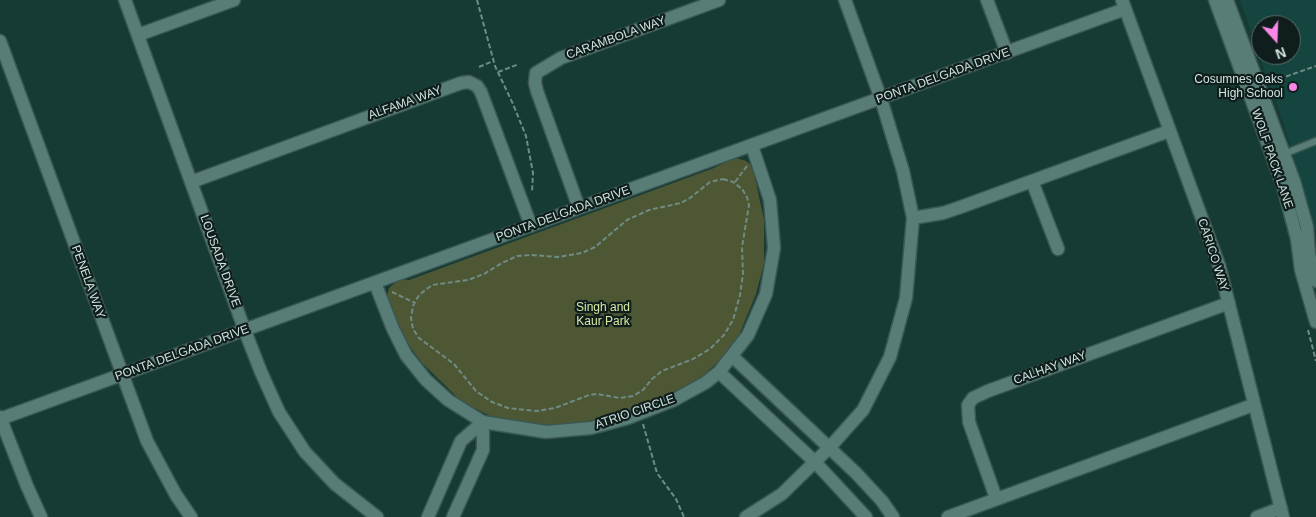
<!DOCTYPE html>
<style>
body{margin:0}
#map{position:relative;width:1316px;height:517px;overflow:hidden;background:#163b35;font-family:Arial,sans-serif}
canvas{display:block}
.north{position:absolute;left:1251px;top:15px;width:50px;height:50px;box-sizing:border-box;background:#0f1e1c;border:1px solid #5c6c6a;border-radius:50%;rotate:160deg;font-size:14px;font-weight:700;line-height:20px;text-align:center;color:#cfe2de}
.north::after{content:'';display:block;margin:auto;width:18px;height:22px;background:#fa87e7;clip-path:polygon(50% 0,100% 100%,50% 72%,0 100%)}
</style>
<div id="map">
<canvas width="1316" height="517"></canvas>
<div class="north">N</div>
</div>
<script>
const ctx = document.querySelector('canvas').getContext('2d');
ctx.lineJoin = 'round';
function paint(path, color) { ctx.fillStyle = color; ctx.fill(path, 'evenodd'); }
const shape = rows => new Path2D(rows.map(r => 'M' + r).join(''));
function trace(path, color, width, dash) { ctx.strokeStyle = color; ctx.lineWidth = width; ctx.lineCap = dash ? 'butt' : 'round'; ctx.setLineDash(dash || []); ctx.stroke(path); }
function drawText(font, color, halo, rows, align = 'center') {
  ctx.font = font + ' Arial,sans-serif'; ctx.lineWidth = 4.5; ctx.setLineDash([]); ctx.textBaseline = 'middle'; ctx.strokeStyle = halo; ctx.fillStyle = color; for (const [text, x, y, turn = 0] of rows) {
    ctx.save(); ctx.translate(x, y); ctx.rotate((+turn || 0) * Math.PI / 180); ctx.textAlign = isNaN(turn) ? turn : align; if (halo) ctx.strokeText(text, 0, 0); ctx.fillText(text, 0, 0); ctx.restore();
  }
}
const built = shape([
 [1240,0,1316,0,1316,231,1282,119],
 [1261,25,1291,25,1291,55,1261,55]
]);
const green = shape([
 [736,158,746,161,750,164,754,173,764,220,764,263,756,294,737,340,722,358,699,379,644,407,630,411,618,413,579,424,550,426,535,425,496,419,461,401,422,363,405,340,387,297,389,288,396,282,400,279,409,280,714,168,731,159]
]);
const path = shape([
 [477,0,495,66,513,104,526,136,533,173,532,192],
 [479,67,493,61],
 [498,72,519,64],
 [1279,79,1316,66],
 [723,179,733,182,742,189,747,197,749,205,742,247,743,274,740,295,733,320,724,335,710,349,693,359,662,371,652,379,643,390,633,396,620,398,597,394,589,395,555,408,537,411,508,408,492,402,476,391,454,364,419,338,413,329,411,318,413,306,419,295,432,285,468,280,484,274,502,263,517,256,531,255,558,257,582,253,595,247,627,220,649,210,681,203,690,198,710,182,723,179],
 [735,182,747,166],
 [392,292,415,303],
 [1308,330,1316,361],
 [643,424,657,473,676,499,684,517]
]);
const service = shape([
 [1284,154,1316,141]
]);
const minor = shape([
 [125,0,245,331,261,372,279,412,305,452,335,484,377,517],
 [987,0,1007,53],
 [1122,0,1219,265,1283,517],
 [138,35,234,0],
 [0,41,147,441,176,495,191,517],
 [1032,181,1058,249],
 [191,182,461,83,469,82,477,86,481,92,531,226],
 [579,208,537,91,535,83,536,73,561,58,719,0],
 [913,218,943,213,958,208,1169,131],
 [375,283,393,329,406,355,426,380,448,400,483,422,546,432,591,428,628,418,674,400,705,383,719,372,748,335,766,294,774,248,770,200,752,146],
 [732,356,856,473,882,501,893,517],
 [719,372,815,462,866,517],
 [0,417,27,486,41,517],
 [0,419,1125,9],
 [996,498,969,422,968,405,973,398,988,391,1229,303],
 [428,517,461,441,483,422],
 [453,517,483,450,483,422],
 [746,517,782,494,830,447,863,410,890,357,906,298,913,218,903,171,881,99,845,0],
 [948,517,1253,405],
 [1257,517,1281,508]
]);
const tertiary = shape([
 [1215,0,1283,186,1297,239,1301,270,1316,322],
 [1227,0,1294,181,1307,227,1309,254,1316,281]
]);
const markers = [
 [1293,87,5,"#fa87e7"]
];
const streetNames = [
 ["CARAMBOLA WAY",616,38,-20],
 ["PONTA DELGADA DRIVE",943,76,-20],
 ["ALFAMA WAY",405,103,-20],
 ["WOLF PACK LANE",1272,159,71],
 ["PONTA DELGADA DRIVE",563,214,-20],
 ["CARICO WAY",1213,255,72],
 ["LOUSADA DRIVE",220,261,70],
 ["PENELA WAY",88,282,70],
 ["PONTA DELGADA DRIVE",182,353,-20],
 ["CALHAY WAY",1050,368,-20],
 ["ATRIO CIRCLE",635,412,-19]
];
const poiNames = [
 ["Cosumnes Oaks",1283,80],
 ["High School",1283,94]
];
const parkNames = [
 ["Singh and",603,308],
 ["Kaur Park",603,322]
];
paint(built, '#14453e');
paint(green, '#4e5734');
trace(service, '#3a5752', 9);
trace(minor, '#3a5752', 15);
trace(tertiary, '#3a5752', 15);
trace(path, '#6f8b86', 2, [5, 2.5]);
trace(service, '#587d76', 6);
trace(minor, '#587d76', 12);
trace(tertiary, '#587d76', 12);
for (const [x, y, r, color] of markers) { const dot = new Path2D(); dot.arc(x, y, r, 0, 2 * Math.PI); ctx.fillStyle = color; ctx.fill(dot); trace(dot, '#0f1e1c', 2); }
drawText('12px', '#cfe2de', '#0f1e1c', streetNames);
drawText('12px', '#cfe2de', '#0f1e1c', poiNames, 'right');
drawText('12px', '#d7eaa5', '#0f1e1c', parkNames);
</script>
